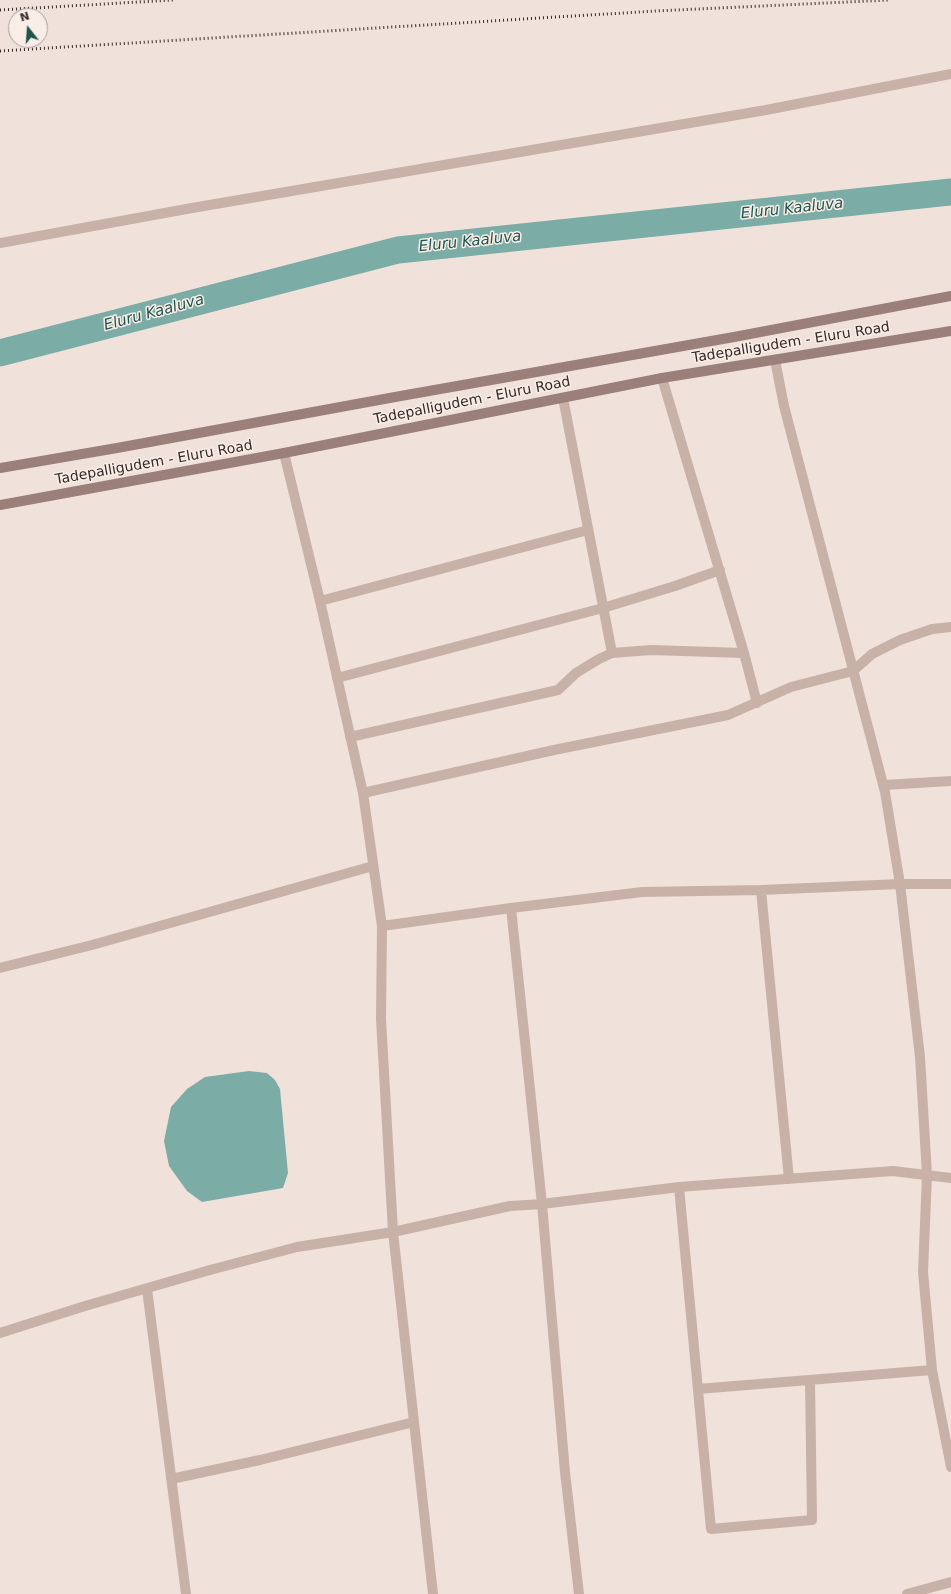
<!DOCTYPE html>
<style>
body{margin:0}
#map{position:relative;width:951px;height:1594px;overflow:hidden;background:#f0e2db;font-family:"DejaVu Sans",sans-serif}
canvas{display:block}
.north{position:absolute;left:8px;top:8px;width:40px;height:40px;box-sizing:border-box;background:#f8ede7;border:1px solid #aa9f9a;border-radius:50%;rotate:343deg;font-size:11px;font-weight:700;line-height:16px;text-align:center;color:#352927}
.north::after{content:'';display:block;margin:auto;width:14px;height:18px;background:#1f544e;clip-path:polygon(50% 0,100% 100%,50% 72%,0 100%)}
</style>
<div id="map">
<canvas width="951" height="1594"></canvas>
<div class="north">N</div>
</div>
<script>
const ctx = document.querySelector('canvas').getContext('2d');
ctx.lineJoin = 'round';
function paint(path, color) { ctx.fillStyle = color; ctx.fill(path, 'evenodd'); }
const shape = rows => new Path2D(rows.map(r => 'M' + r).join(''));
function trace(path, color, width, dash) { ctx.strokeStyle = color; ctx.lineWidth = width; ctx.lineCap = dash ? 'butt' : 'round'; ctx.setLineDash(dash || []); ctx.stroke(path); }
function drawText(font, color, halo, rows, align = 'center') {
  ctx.font = font + ' "DejaVu Sans",sans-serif'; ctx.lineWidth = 3; ctx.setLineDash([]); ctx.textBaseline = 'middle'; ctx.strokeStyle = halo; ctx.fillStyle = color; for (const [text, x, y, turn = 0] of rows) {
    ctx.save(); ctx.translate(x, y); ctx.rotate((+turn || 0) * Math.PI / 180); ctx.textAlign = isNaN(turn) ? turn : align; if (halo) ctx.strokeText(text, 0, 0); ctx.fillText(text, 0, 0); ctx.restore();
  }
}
const water = shape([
 [249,1071,267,1073,275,1080,280,1089,288,1173,283,1188,202,1202,187,1191,169,1166,164,1141,171,1107,187,1089,205,1077]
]);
const canal = shape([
 [0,353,398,250,951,192]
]);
const minor = shape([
 [0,243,192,208,766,110,951,74],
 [775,360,784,406,885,792,900,884,920,1057,927,1175,923,1272,932,1370,951,1467],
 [662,378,744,653,757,703],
 [563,398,612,653],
 [284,453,320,601,363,793,382,926,381,1019,393,1232,433,1594],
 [320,601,588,530],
 [337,678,603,608,675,586,720,570],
 [350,737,558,690,576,673,599,659,612,653,651,650,744,653],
 [884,785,951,781],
 [363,793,554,750,728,715,791,687,853,671,872,654,900,640,932,629,951,627],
 [761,890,789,1179],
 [511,908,542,1204,565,1472,579,1594],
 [382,926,511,908,642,892,761,890,900,884,951,884],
 [0,968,92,945,373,866],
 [679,1187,711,1529,812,1520,810,1380],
 [147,1289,186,1594],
 [0,1333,85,1306,210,1270,297,1247,393,1232,510,1206,542,1204,679,1187,893,1171,951,1178],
 [698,1389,932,1370],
 [171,1479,260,1460,414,1422],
 [907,1594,951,1582]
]);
const secondary = shape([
 [0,468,117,448,395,397,734,337,951,296],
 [0,505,284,453,662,378,951,331]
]);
const rail = shape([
 [0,10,173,0],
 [0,51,655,11,890,0]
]);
const streetNames = [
 ["Tadepalligudem - Eluru Road",791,343,-9],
 ["Tadepalligudem - Eluru Road",472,401,-11],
 ["Tadepalligudem - Eluru Road",154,463,-10]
];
const waterNames = [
 ["Eluru Kaaluva",792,209,-6],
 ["Eluru Kaaluva",470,242,-6],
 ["Eluru Kaaluva",154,313,-15]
];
paint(water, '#7baca6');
trace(canal, '#7baca6', 27);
trace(minor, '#c8b1a7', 10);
trace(secondary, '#9b8079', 10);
trace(rail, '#352927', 3, [1, 3]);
drawText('14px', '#352927', '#f8ede7', streetNames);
drawText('italic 15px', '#1f544e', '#f8ede7', waterNames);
</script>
